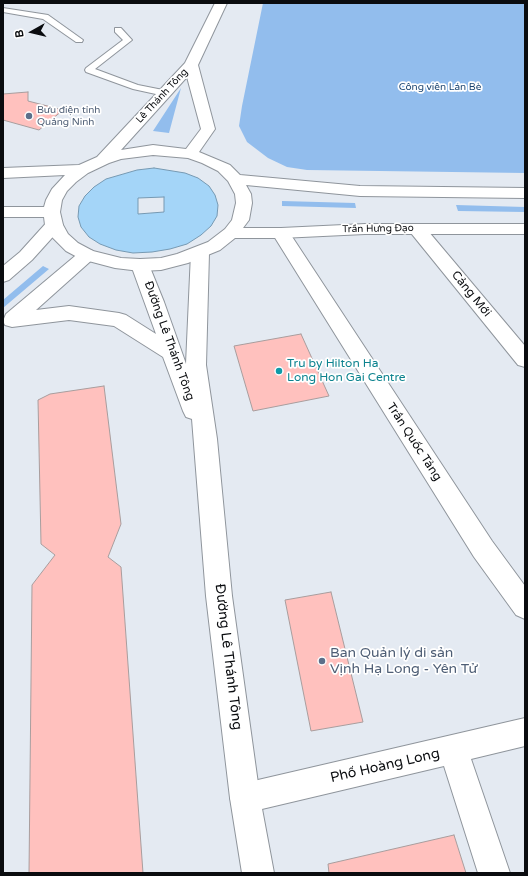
<!DOCTYPE html>
<meta charset="utf-8">
<style>
body{margin:0}
#map{position:relative;width:528px;height:876px;overflow:hidden;background:#e4eaf2;font-family:"Varela Round",sans-serif}
canvas{display:block}
.frame{position:absolute;inset:0;border:4px solid #0a0c0f;pointer-events:none}
.north{position:absolute;left:12px;top:12px;width:40px;height:40px;-webkit-text-stroke:3px #fff;paint-order:stroke;rotate:262deg;font-size:11px;font-weight:700;line-height:16px;text-align:center;color:#0a0c0f}
.north::after{content:'';display:block;margin:auto;width:14px;height:18px;background:#0a0c0f;clip-path:polygon(50% 0,100% 100%,50% 72%,0 100%)}
</style>
<div id="map">
<canvas width="528" height="876"></canvas>
<div class="frame"></div>
<div class="north">B</div>
</div>
<script>
const ctx = document.querySelector('canvas').getContext('2d');
ctx.lineJoin = 'round';
function paint(path, color) { ctx.fillStyle = color; ctx.fill(path, 'evenodd'); }
const shape = rows => new Path2D(rows.map(r => 'M' + r).join(''));
function trace(path, color, width, dash) { ctx.strokeStyle = color; ctx.lineWidth = width; ctx.lineCap = dash ? 'butt' : 'round'; ctx.setLineDash(dash || []); ctx.stroke(path); }
function drawText(font, color, halo, rows, align = 'center') {
  ctx.font = font + ' "Varela Round",sans-serif'; ctx.lineWidth = 3.5; ctx.setLineDash([]); ctx.textBaseline = 'middle'; ctx.strokeStyle = halo; ctx.fillStyle = color; for (const [text, x, y, turn = 0] of rows) {
    ctx.save(); ctx.translate(x, y); ctx.rotate((+turn || 0) * Math.PI / 180); ctx.textAlign = isNaN(turn) ? turn : align; if (halo) ctx.strokeText(text, 0, 0); ctx.fillText(text, 0, 0); ctx.restore();
  }
}
const green = shape([
 [263,3,525,3,525,173,307,170,287,167,268,158,247,142,239,126,242,106],
 [181,88,169,133,153,131],
 [282,201,355,203,356,208,282,206],
 [456,205,525,207,525,212,458,211],
 [43,266,49,269,3,308,3,300]
]);
const water = shape([
 [154,168,185,173,198,178,209,186,215,195,218,205,217,216,211,226,201,235,187,244,170,249,152,252,133,253,116,250,100,244,89,237,81,227,78,217,79,206,85,196,94,187,106,179,137,170,154,168],
 [164,197,164,212,138,214,138,198,164,197]
]);
const building = shape([
 [28,92,28,101,63,110,39,130,3,120,3,94,28,92],
 [301,334,329,396,253,411,234,346,301,334],
 [104,386,121,524,108,557,121,567,143,873,29,873,32,585,55,555,41,544,38,400,50,394,104,386],
 [331,592,363,722,311,731,285,600,331,592],
 [454,835,466,873,329,873,328,864,454,835]
]);
const service = shape([
 [3,8,48,15,83,40,82,42,76,42,43,19,3,12,3,8],
 [115,28,121,28,132,40,95,69,138,85,168,91,169,93,168,95,165,96,133,89,86,72,85,70,86,68,123,40,115,32,115,28]
]);
const minor = shape([
 [417,224,423,225,525,346,525,367,518,365,411,233,408,229,411,225,417,224],
 [281,228,287,229,492,541,525,586,525,619,516,615,474,557,272,233,275,229,281,228],
 [525,718,525,746,471,759,510,873,478,873,444,766,245,813,234,809,230,798,234,787,245,783,525,718]
]);
const tertiary = shape([
 [54,220,60,221,63,225,60,229,32,260,9,280,3,282,3,266,20,252,48,221,54,220],
 [200,247,206,249,209,253,206,365,217,439,232,596,260,798,274,873,242,873,230,798,206,596,192,419,186,417,183,411,163,357,114,326,69,320,12,327,5,325,3,321,6,314,81,251,87,249,93,251,96,255,93,259,36,310,69,306,119,313,126,315,156,334,131,265,134,261,140,259,146,261,149,265,164,302,186,364,191,253,194,249,200,247]
]);
const secondary = shape([
 [215,3,227,3,198,65,215,129,199,152,230,165,240,175,360,186,525,188,525,198,360,196,246,185,251,194,252,203,249,220,243,228,281,228,365,224,525,224,525,234,365,234,281,238,235,238,220,250,188,263,161,270,140,271,115,268,81,259,66,251,52,237,45,225,44,217,3,217,3,207,44,207,46,200,52,189,65,175,3,178,3,168,79,165,97,157,185,63,215,3],
 [187,77,201,129,186,149,153,145,121,150,187,77],
 [153,155,188,158,202,163,218,171,228,181,235,194,236,203,232,220,225,229,208,242,177,254,161,258,140,259,121,258,93,251,78,243,68,234,63,225,60,212,62,200,67,191,76,182,88,173,109,163,121,159,153,155]
]);
const markers = [
 [29,116,4,"#5c6f8a"],
 [279,371,4,"#0f9aa8"],
 [322,661,4,"#5c6f8a"]
];
const farParknames = [
 ["Công viên Lán Bè",440,87]
];
const farStreetnames = [
 ["Lê Thánh Tông",162,96,-47],
 ["Trần Hưng Đạo",378,229,-1]
];
const farServicenames = [
 ["Bưu điện tỉnh",37,110],
 ["Quảng Ninh",37,122]
];
const streetNames = [
 ["Cảng Mới",471,294,51],
 ["Đường Lê Thánh Tông",169,341,70],
 ["Trần Quốc Tảng",414,442,57]
];
const cultureNames = [
 ["Tru by Hilton Ha",287,364],
 ["Long Hon Gai Centre",287,378]
];
const nearServicenames = [
 ["Ban Quản lý di sản",330,653],
 ["Vịnh Hạ Long - Yên Tử",330,669]
];
const nearStreetnames = [
 ["Đường Lê Thánh Tông",228,657,83],
 ["Phố Hoàng Long",385,766,-13]
];
paint(green, '#92bded');
paint(water, '#a4d5f8');
trace(water, '#7699b2', 1);
paint(building, '#ffc1be');
trace(building, '#a89d9d', 1);
trace(service, '#8f959c', 2);
trace(minor, '#8f959c', 2);
trace(tertiary, '#8f959c', 2);
trace(secondary, '#8f959c', 2);
paint(service, '#fff');
paint(minor, '#fff');
paint(tertiary, '#fff');
paint(secondary, '#fff');
for (const [x, y, r, color] of markers) { const dot = new Path2D(); dot.arc(x, y, r, 0, 2 * Math.PI); ctx.fillStyle = color; ctx.fill(dot); trace(dot, '#fff', 1.5); }
drawText('10px', '#1a4471', '#fff', farParknames);
drawText('10px', '#0a0c0f', '#fff', farStreetnames);
drawText('10px', '#4e5e75', '#fff', farServicenames, 'left');
drawText('12px', '#0a0c0f', '#fff', streetNames);
drawText('12px', '#0d838f', '#fff', cultureNames, 'left');
drawText('14px', '#4e5e75', '#fff', nearServicenames, 'left');
drawText('14px', '#0a0c0f', '#fff', nearStreetnames);
</script>
